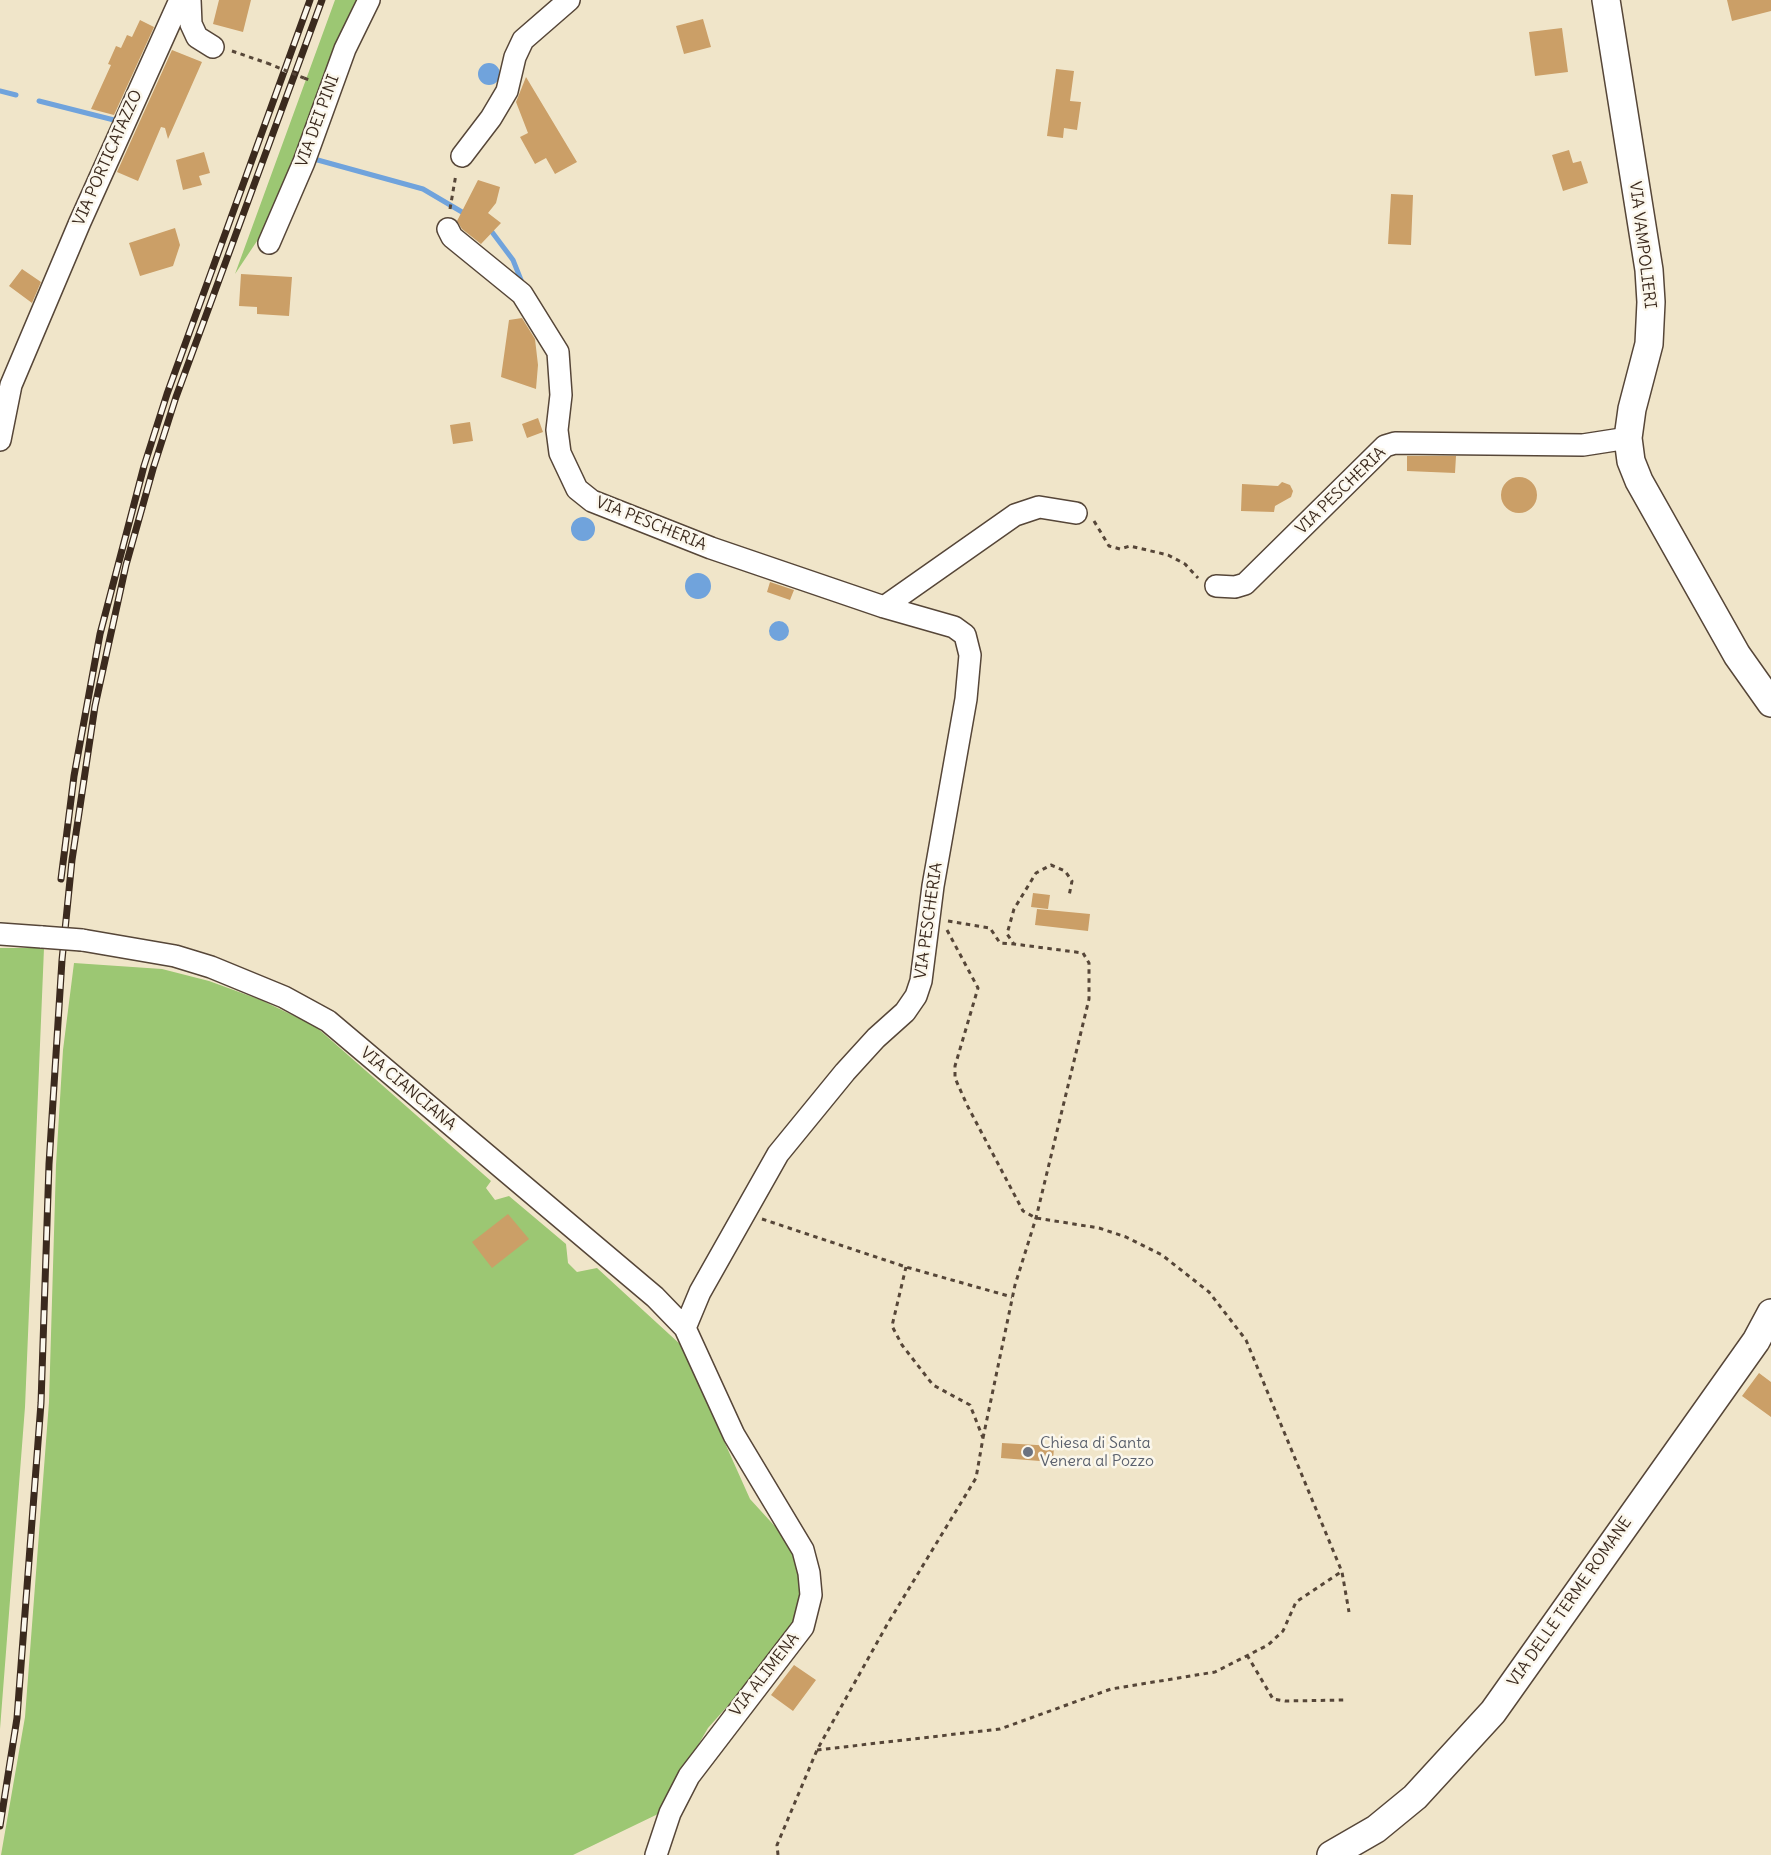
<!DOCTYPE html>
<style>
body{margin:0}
canvas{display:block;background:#f0e5c9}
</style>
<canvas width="1771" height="1855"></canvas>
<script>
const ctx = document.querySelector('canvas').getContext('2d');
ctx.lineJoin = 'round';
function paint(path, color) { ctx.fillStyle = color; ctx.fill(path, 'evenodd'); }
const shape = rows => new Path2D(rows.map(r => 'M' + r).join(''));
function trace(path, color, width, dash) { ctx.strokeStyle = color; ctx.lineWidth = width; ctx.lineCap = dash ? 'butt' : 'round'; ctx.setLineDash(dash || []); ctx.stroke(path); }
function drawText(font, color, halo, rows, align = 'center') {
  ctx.font = font + ' Delius,sans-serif'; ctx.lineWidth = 5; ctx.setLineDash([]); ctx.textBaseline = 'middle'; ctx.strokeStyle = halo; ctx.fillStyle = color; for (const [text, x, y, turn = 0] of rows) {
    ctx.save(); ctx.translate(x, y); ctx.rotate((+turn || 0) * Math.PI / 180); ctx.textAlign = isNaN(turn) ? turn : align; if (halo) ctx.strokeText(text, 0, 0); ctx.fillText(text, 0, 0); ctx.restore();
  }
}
const green = shape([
 [335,0,362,0,271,228,257,241,235,274],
 [0,948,44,948,25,1407,0,1729],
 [74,963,162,969,209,981,261,1000,315,1026,491,1181,486,1188,495,1200,509,1196,566,1244,568,1263,577,1272,597,1268,681,1345,750,1499,781,1533,799,1566,803,1584,796,1620,764,1665,708,1728,658,1814,573,1855,1,1855,25,1717,49,1402,56,1165,63,1050]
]);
const water = shape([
 '478 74a11 11 0 1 1 22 0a11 11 0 1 1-22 0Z',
 '571 529a12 12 0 1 1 24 0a12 12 0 1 1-24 0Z',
 '685 586a13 13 0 1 1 26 0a13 13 0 1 1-26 0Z',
 '769 631a10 10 0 1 1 20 0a10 10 0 1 1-20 0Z'
]);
const stream = shape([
 [0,91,16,95],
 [39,101,114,120],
 [314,159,423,189,462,212],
 [492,232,513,260,523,285]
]);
const building = shape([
 [219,0,251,0,243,32,213,24],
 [1727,0,1771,0,1771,11,1732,21],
 [703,19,711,47,684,54,676,26],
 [140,20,154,27,114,115,91,109,111,65,108,64,116,46,121,48,127,35,132,37],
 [1562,28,1568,72,1535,76,1529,32],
 [172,50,202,62,168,139,165,128,161,127,138,181,117,172],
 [1056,69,1074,71,1070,101,1081,102,1077,130,1064,128,1063,138,1047,136],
 [526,77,577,162,555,174,546,158,535,164,520,137,528,133,516,102],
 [1569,150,1573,163,1581,161,1588,183,1563,191,1552,155],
 [204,152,210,173,199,176,202,185,183,190,176,160],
 [478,180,500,187,496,203,488,213,501,223,481,244,462,229,457,221],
 [1391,194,1413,195,1411,245,1388,244],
 [175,228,180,245,173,266,140,276,129,243],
 [22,269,41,282,32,303,9,286],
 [241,274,292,277,289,316,257,314,257,307,239,306],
 [522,318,535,339,538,365,536,389,501,377,509,320],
 [538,418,543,432,527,438,522,424],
 [470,422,473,441,453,444,450,425],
 [1407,456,1456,456,1455,473,1407,471],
 '1501 495a18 18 0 1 1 36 0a18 18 0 1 1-36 0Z',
 [1282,482,1290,485,1293,491,1291,497,1275,506,1274,512,1241,511,1242,484,1278,486],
 [770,582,794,590,790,600,767,592],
 [1033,893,1050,895,1048,909,1031,907],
 [1037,909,1090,914,1088,931,1035,925],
 [508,1214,529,1239,492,1268,472,1242],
 [1759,1373,1771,1382,1771,1417,1742,1396],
 [1002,1443,1054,1446,1053,1462,1001,1458],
 [794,1665,816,1680,793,1711,771,1695]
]);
const path = shape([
 [232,51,267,63],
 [304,78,312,81],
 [450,209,456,174],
 [1094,521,1109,546,1120,549,1130,546,1168,555,1185,564,1198,578],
 [948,921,990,928,1000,943,1014,944],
 [947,930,978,988,955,1066,955,1078,967,1105,1023,1211,1036,1218,1099,1228,1126,1237,1162,1255,1209,1292,1246,1340,1342,1572,1349,1612],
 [762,1219,906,1267,1012,1297],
 [983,1438,1015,1285,1036,1218,1089,999,1089,963,1083,953,1014,944,1007,934,1014,909,1036,873,1051,865,1065,871,1072,881,1069,896],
 [1247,1655,1273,1699,1285,1701,1345,1700],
 [817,1750,1000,1729,1111,1689,1215,1672,1268,1645,1283,1631,1296,1602,1341,1572],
 [778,1855,777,1845,817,1750,888,1623,976,1478,983,1438,970,1405,933,1385,902,1345,892,1326,906,1267]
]);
const minor = shape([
 [190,0,191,24,197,37,213,47],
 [462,156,491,118,507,91,515,57,523,40,569,0],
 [448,229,452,237,522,294,558,352,561,395,557,430,560,453,577,489,592,501,711,548,884,607,954,627,965,635,970,655,966,699,933,886,921,981,916,996,905,1012,876,1038,845,1072,778,1154,700,1292,685,1328],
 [269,243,304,162,345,49,369,0],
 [0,440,11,385,80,222,180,0],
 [1216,586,1235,587,1245,584,1385,446,1395,443,1583,445,1628,438],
 [884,607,1015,515,1039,507,1076,513],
 [0,934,42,937],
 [82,940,175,956,211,967,284,997,328,1021,655,1297,685,1328,734,1435,803,1550,809,1573,811,1595,803,1627,689,1776,670,1813,656,1855]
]);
const tertiary = shape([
 [1606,0,1649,270,1651,302,1649,344,1632,409,1628,438,1631,461,1639,481,1737,655,1771,703],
 [1331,1855,1376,1829,1415,1797,1493,1712,1756,1341,1771,1313]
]);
const rail = shape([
 [61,879,74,776,100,634,144,466,167,394,310,0],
 [0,1826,17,1718,41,1403,49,1164,62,960,72,860,95,706,126,565,153,469,176,397,322,0]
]);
const pathBridge = shape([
 [267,63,304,78]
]);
const minorBridge = shape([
 [42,937,82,940]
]);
const markers = [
 [1028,1452,6,"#6b7280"]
];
const streetNames = [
 ["VIA DEI PINI",318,121,-70],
 ["VIA PORTICATAZZO",108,158,-66],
 ["VIA VAMPOLIERI",1642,245,83],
 ["VIA PESCHERIA",1341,491,-44],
 ["VIA PESCHERIA",651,524,22],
 ["VIA PESCHERIA",929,921,-82],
 ["VIA CIANCIANA",408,1089,40],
 ["VIA DELLE TERME ROMANE",1570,1602,-55],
 ["VIA ALIMENA",765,1675,-52]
];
const worshipNames = [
 ["Chiesa di Santa",1040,1443],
 ["Venera al Pozzo",1040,1461]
];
paint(green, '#9cc773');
paint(water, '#70a3dc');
trace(stream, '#70a3dc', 5);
paint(building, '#cb9f67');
trace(minor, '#564638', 24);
trace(tertiary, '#564638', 30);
trace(path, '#564638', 3, [4.5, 4.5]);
trace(minor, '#fff', 21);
trace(tertiary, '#fff', 27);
trace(rail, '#3b2a1e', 7);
trace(rail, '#fbf7ec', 4.5, [14]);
trace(minorBridge, '#564638', 24, []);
trace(pathBridge, '#564638', 3, [4.5, 4.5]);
trace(minorBridge, '#fff', 21);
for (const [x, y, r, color] of markers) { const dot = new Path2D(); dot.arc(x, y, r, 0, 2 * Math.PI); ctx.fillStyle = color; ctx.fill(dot); trace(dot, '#fbf7ec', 2); }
drawText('16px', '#3b2a1e', '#fbf7ec', streetNames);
drawText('16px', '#5b616d', '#fbf7ec', worshipNames, 'left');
</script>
